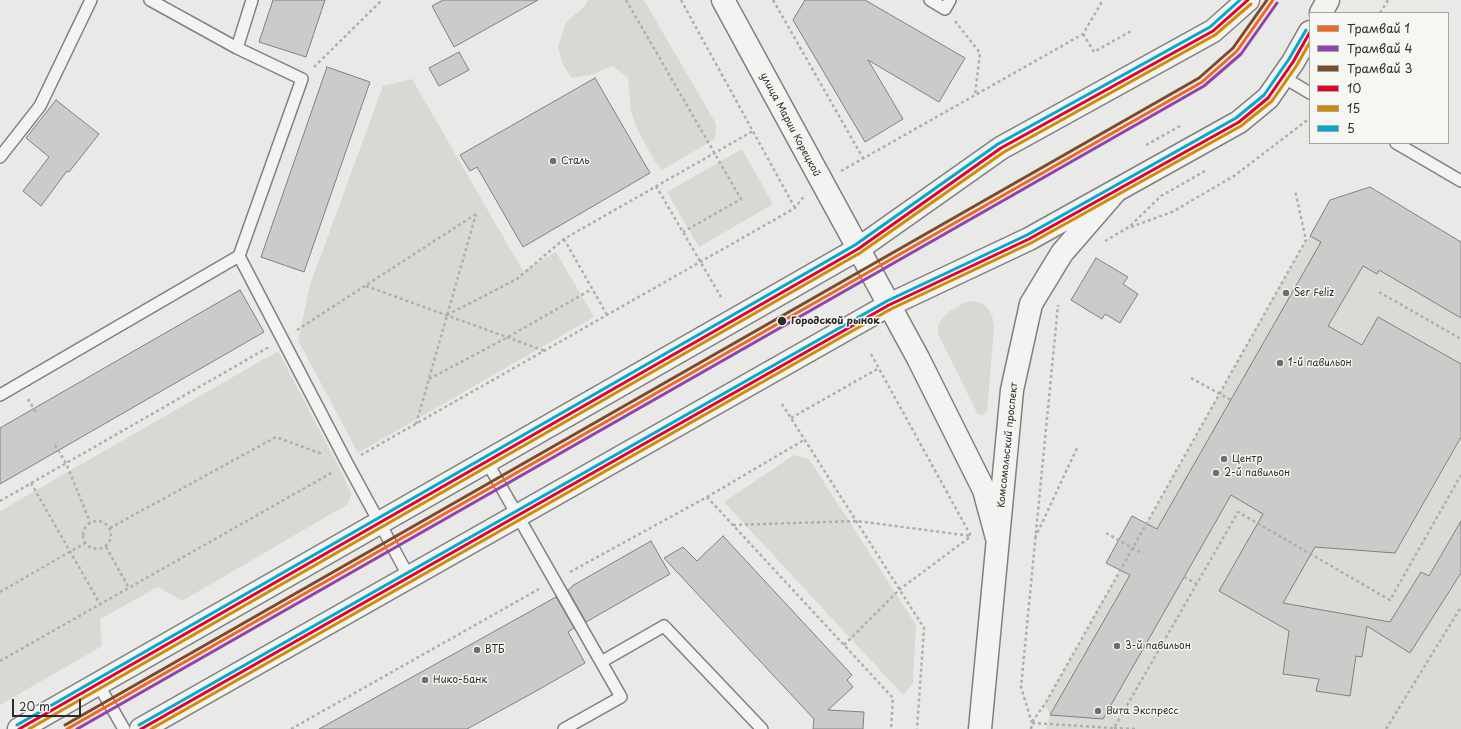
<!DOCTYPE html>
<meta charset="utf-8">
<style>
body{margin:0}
#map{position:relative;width:1461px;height:729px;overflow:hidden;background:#e9e9e7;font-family:"Playpen Sans",sans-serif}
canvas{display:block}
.legend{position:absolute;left:1309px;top:12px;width:140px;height:132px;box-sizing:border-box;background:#f6f6f2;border:1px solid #a5a5a2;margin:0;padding:5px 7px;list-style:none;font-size:12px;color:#2b2b2b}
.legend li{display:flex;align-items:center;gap:8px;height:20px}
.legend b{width:20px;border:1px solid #a5a5a2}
.scale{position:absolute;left:12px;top:699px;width:69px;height:18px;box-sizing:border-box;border:2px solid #2b2b2b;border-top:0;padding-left:5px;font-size:12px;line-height:14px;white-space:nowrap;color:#2b2b2b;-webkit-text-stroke:3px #f6f6f2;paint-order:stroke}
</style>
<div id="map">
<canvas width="1461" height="729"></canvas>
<ul class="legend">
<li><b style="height:5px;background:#f26522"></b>Трамвай 1</li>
<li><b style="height:5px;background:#8e44ad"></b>Трамвай 4</li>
<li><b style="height:5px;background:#7a4b2a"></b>Трамвай 3</li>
<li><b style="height:5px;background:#e4002b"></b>10</li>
<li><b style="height:5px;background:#ce8d09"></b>15</li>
<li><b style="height:5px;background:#00a9ce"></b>5</li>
</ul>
<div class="scale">20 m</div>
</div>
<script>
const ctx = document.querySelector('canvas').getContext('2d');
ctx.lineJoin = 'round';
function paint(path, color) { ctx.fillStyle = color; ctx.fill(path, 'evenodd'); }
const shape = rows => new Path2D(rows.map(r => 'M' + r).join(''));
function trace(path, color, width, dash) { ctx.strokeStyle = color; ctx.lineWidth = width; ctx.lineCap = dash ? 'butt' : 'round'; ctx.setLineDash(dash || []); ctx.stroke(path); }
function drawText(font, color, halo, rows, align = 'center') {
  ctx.font = font + ' "Playpen Sans",sans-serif'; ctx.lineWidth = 3; ctx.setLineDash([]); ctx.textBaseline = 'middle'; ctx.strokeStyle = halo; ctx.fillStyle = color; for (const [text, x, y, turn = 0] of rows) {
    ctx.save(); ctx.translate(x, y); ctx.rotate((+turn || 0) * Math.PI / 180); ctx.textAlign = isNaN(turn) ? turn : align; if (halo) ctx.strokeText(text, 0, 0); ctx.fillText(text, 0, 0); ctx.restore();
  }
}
const built = shape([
 [1370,187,1461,242,1461,729,1046,729,1050,715,1045,704,1306,240]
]);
const green = shape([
 [588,0,644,0,716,124,715,139,662,170,654,160,638,131,631,112,628,77,612,66,594,74,572,78,563,65,558,47,566,22,584,7],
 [412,79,523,271,556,252,594,317,358,453,298,340,310,285,383,86],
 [742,149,773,204,699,247,667,192],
 [971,301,979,302,987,307,992,315,994,327,987,411,984,414,980,415,977,413,938,334,938,326,942,319,950,311,964,303],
 [278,351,343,475,351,493,348,504,182,601,158,587,100,619,102,646,0,705,0,511],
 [794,455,809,459,916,625,913,684,903,695,724,502]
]);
const building = shape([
 [273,0,325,0,306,57,259,42,273,0],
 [443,0,538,0,454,47,432,6,443,0],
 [805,0,865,0,965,58,939,102,868,60,903,119,865,142,793,20,805,0],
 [459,52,469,70,439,86,429,68,459,52],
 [327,67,370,82,304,272,261,257,327,67],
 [595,78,650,173,523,247,477,167,470,171,460,155,595,78],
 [56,100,99,134,69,172,67,171,41,206,23,191,49,157,26,138,56,100],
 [1370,187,1461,242,1461,318,1379,270,1377,274,1363,266,1328,326,1362,345,1378,317,1461,364,1461,437,1395,553,1315,547,1283,603,1390,622,1421,572,1429,576,1461,521,1461,573,1410,653,1367,626,1362,657,1356,656,1350,696,1316,691,1319,679,1283,674,1289,631,1219,591,1263,514,1231,495,1103,719,1050,715,1130,575,1106,563,1132,516,1157,529,1321,242,1310,236,1330,200,1370,187],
 [1096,258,1128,277,1123,284,1138,294,1120,323,1105,314,1102,319,1071,300,1096,258],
 [240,290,264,332,0,484,0,428,240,290],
 [723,536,852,675,847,680,853,687,828,710,864,712,863,729,813,729,814,719,664,558,683,547,697,561,723,536],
 [651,541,670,574,586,622,568,590,572,587,572,586,651,541],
 [556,597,574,628,568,632,585,663,538,690,467,729,319,729,556,597]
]);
const path = shape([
 [626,0,741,199,683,232],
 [681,0,795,208],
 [773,0,863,158],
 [1380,13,1388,0],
 [955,21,980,53,975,95],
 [1083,34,1094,52,1131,31],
 [314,67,382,0],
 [1146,145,1182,125],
 [841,171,1083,34,1103,0],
 [656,186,721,297],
 [1131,227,1172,212,1234,176,1310,118],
 [564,239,607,315],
 [1105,241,1129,227,1161,196,1205,171],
 [366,286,545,351],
 [1379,292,1461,339],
 [447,315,517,279,564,239,753,131],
 [297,330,476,214],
 [871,354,971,536],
 [1191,378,1231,400],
 [429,379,508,337,592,289],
 [28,399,37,414],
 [782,404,924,628,917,729],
 [791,418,879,368],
 [416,424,476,214],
 [55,445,66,463,90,522],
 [361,455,795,208,805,195],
 [31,483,100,604],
 [707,497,804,440],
 [0,501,269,347],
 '83 535a14 14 0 1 1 28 0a14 14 0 1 1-28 0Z',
 [733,525,857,521,971,536],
 [110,528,276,437,322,454],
 [1106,533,1143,554],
 [1035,538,1077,448],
 [106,547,129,588],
 [570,572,707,497,893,698,891,729],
 [1184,577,1197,584],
 [0,592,85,543],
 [844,645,900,589,970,537],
 [0,661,333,472],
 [1032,722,1045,704,1306,240,1295,190],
 [1032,723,1114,728,1238,512,1390,600,1461,475],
 [1114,728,1137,729],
 [291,729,539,589],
 [1031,729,1032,723,1021,687,1058,305],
 [1386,729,1461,607]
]);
const service = shape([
 [930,0,945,9,950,0],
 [237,48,252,0],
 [1283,77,1310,93],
 [1396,143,1461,181],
 [0,157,40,106,91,0],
 [239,256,347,463,409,577],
 [0,395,239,256,302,79,237,48,150,0],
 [487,462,621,697,564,729],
 [601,662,664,626,762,729],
 [98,684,124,729]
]);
const tertiary = shape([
 [723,0,918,358,984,490,997,538],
 [980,729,1012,390,1031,304,1062,253,1114,193]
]);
const secondary = shape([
 [1321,13,1328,0],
 [19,729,858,249,1001,148,1213,31,1248,0],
 [141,729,889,305,1029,239,1239,122,1268,98,1293,62,1310,32]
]);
const bus1 = shape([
 [19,729,858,249,1001,148,1213,31,1248,0],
 [141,729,889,305,1029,239,1239,122,1268,98,1293,62,1310,32]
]);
const bus2 = shape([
 [29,729,860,253,1004,152,1215,35,1251,4],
 [151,729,891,309,1031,243,1241,126,1272,101,1297,65,1310,42]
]);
const bus3 = shape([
 [17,725,855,245,998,144,1210,27,1240,0],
 [139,725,887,301,1027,235,1236,118,1264,95,1289,59,1306,30]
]);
const tram1 = shape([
 [67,729,1202,82,1237,51,1273,0]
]);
const tram2 = shape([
 [77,729,1204,86,1241,54,1277,3]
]);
const tram3 = shape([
 [65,725,1199,78,1233,48,1267,0]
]);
const markers = [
 [553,161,4,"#6e6e6d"],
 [1286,293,4,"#6e6e6d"],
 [782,321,5,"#2b2b2b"],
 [1280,363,4,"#6e6e6d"],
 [1224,459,4,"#6e6e6d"],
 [1216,473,4,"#6e6e6d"],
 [1117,646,4,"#6e6e6d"],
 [477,650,4,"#6e6e6d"],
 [425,680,4,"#6e6e6d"],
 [1098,711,4,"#6e6e6d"]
];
const streetNames = [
 ["улица Марии Корецкой",790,125,62],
 ["Комсомольский проспект",1008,445,-84]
];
const poiNames = [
 ["Сталь",561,161],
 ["Ser Feliz",1294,293],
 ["1-й павильон",1288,363],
 ["Центр",1232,459],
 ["2-й павильон",1224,473],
 ["3-й павильон",1125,646],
 ["ВТБ",485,650],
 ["Нико-Банк",433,680],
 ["Вита Экспресс",1106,711]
];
const stopNames = [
 ["Городской рынок",791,321]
];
paint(built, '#dadad7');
paint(green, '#d8d8d5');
paint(building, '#cbcbca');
trace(building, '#808080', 1);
trace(service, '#808080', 14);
trace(tertiary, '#808080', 25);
trace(secondary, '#808080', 25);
trace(path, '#aeaead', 2.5, [3, 3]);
trace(service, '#f3f3f1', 11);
trace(tertiary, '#f3f3f1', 22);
trace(secondary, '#f3f3f1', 22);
trace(bus1, '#e4002b', 3);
trace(bus2, '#ce8d09', 3);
trace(bus3, '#00a9ce', 3);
trace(tram1, '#f26522', 3);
trace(tram2, '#8e44ad', 3);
trace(tram3, '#7a4b2a', 3);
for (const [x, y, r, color] of markers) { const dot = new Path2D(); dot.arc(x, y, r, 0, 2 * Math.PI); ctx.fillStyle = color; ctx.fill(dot); trace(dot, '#f6f6f2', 1.5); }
drawText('10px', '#2b2b2b', '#f6f6f2', streetNames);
drawText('10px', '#2b2b2b', '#f6f6f2', poiNames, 'left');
drawText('bold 10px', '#2b2b2b', '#f6f6f2', stopNames, 'left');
</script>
